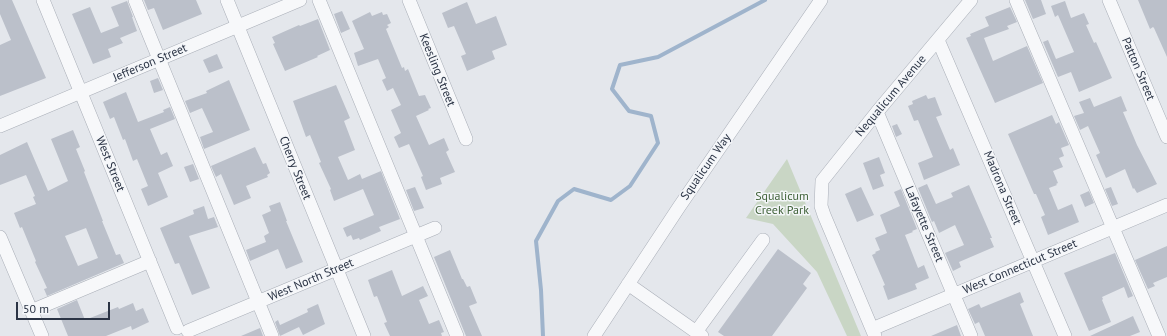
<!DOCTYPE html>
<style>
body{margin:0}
#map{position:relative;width:1167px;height:336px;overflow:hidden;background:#e4e7ec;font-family:"PT Sans",sans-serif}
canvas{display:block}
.scale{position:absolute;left:16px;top:302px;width:94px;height:18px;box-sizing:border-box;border:2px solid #2b3445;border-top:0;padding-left:5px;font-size:12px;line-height:14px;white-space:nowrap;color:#2b3445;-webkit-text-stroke:3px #f4f6f9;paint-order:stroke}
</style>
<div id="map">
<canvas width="1167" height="336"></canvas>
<div class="scale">50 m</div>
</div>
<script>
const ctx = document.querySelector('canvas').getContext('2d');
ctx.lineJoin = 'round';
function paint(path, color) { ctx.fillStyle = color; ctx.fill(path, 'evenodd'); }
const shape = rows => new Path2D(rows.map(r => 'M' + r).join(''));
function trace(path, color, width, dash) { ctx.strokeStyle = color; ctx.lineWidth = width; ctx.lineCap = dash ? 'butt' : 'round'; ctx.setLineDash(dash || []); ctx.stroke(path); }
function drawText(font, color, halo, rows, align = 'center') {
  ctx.font = font + ' "PT Sans",sans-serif'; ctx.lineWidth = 3; ctx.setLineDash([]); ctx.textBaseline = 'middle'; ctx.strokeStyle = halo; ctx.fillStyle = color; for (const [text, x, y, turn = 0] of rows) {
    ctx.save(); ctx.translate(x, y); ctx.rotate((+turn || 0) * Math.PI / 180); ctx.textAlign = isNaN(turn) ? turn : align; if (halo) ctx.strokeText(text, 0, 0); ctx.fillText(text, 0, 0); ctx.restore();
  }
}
const green = shape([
 [787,159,861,336,847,336,817,272,773,224,746,218]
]);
const stream = shape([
 [543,336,541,290,536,241,558,201,574,189,611,200,630,186,658,143,651,116,629,111,612,89,620,65,658,57,765,0]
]);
const building = shape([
 [0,0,12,0,46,78,0,96,0,45,11,40,0,14],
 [144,0,196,0,202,14,163,30,154,8,148,10],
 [1025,0,1041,0,1046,14,1033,19],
 [1138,0,1167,0,1167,57,1154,28,1153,27,1150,29],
 [127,1,133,17,132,17,137,31,120,38,123,43,108,49,111,57,93,64,72,14,90,7,101,33,119,26,111,7],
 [1065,1,1071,18,1084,13,1089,24,1086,25,1094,43,1096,42,1112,78,1079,92,1071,72,1058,77,1043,42,1048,40,1056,59,1074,52,1058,15,1055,17,1051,6],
 [467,2,476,24,496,16,507,45,492,51,495,59,467,71,461,56,466,54,454,26,448,28,442,13],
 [1010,7,1017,22,1007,26,1009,29,984,38,993,61,1027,46,1043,83,995,103,966,38,971,36,970,34,989,26,985,17],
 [342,11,350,29,341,33,334,14],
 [370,12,372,16,382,12,383,15,387,14,391,23,387,25,389,27,386,29,402,68,404,67,405,71,408,69,419,96,425,95,431,108,428,109,429,110,416,116,429,145,444,138,449,150,446,152,455,172,440,178,442,184,426,190,421,177,423,176,409,144,399,148,394,137,401,133,391,110,401,105,393,88,387,91,382,80,386,78,378,59,358,66,354,53,364,49,352,21],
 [318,19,330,50,317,56,318,57,285,71,273,44,275,43,272,37,299,25,300,26],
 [217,54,223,68,209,73,203,60],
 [158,78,163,90,154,93,150,81],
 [229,80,234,92,250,130,204,149,200,137,213,132,202,108,190,113,185,101,207,93,206,91],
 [336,85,350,118,344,121,355,150,338,157,348,180,360,174,362,179,381,171,400,219,379,227,381,231,360,240,359,238,353,240,351,235,347,237,343,228,374,215,363,189,334,201,330,190,331,189,319,163,321,162,310,135,306,137,293,101],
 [126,92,138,122,164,112,163,110,170,107,175,119,150,129,161,155,167,152,173,166,158,173,168,197,148,206,141,189,148,186,137,159,133,161,125,139,123,140,114,117,110,119,103,102],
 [926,95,928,99,935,97,942,115,936,117,950,150,953,148,960,165,924,180,918,163,933,157,918,120,914,121,908,106,913,104,912,101],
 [1121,96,1127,111,1123,112,1137,145,1157,184,1137,193,1134,188,1133,189,1125,169,1106,178,1096,155,1100,153,1088,126,1080,130,1074,116,1084,113,1079,102,1090,98,1094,107],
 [1052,115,1056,124,1059,122,1069,145,1061,148,1064,156,1059,158,1063,167,1053,171,1058,183,1056,184,1057,185,1049,188,1058,210,1072,204,1079,222,1048,235,1041,217,1045,215,1036,194,1034,194,1008,134],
 [897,124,902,134,896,137,892,126],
 [73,130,80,147,76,149,85,171,84,172,103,221,102,221,116,255,120,254,124,263,47,296,44,289,47,288,35,262,36,261,22,227,20,228,14,213,36,204,33,197,35,196,26,175,0,185,0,155,27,142,48,191,68,181,51,139],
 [86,228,98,258,78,266,65,236],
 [255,147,263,164,266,163,270,173,267,175,268,177,246,186,251,198,234,205,221,174,216,177,211,166],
 [879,157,885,173,880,175,884,186,873,190,863,163],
 [193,164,199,179,190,182,184,167],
 [927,184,936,204,953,197,951,193,969,185,992,238,990,238,994,247,959,262,961,267,953,271,945,253,964,245,955,225,939,233,934,221,932,222,918,188],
 [415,187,424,208,414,211,406,190],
 [861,187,874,215,857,222,845,194],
 [1111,187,1118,204,1112,206,1105,189],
 [901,189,917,229,912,231,913,232,905,235,918,268,924,265,929,278,915,284,917,289,888,300,883,286,885,285,872,255,876,253,875,252,880,250,875,238,887,233,880,215,900,206,894,192],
 [1089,191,1094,203,1085,207,1080,195],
 [280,202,287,221,286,221,303,262,286,269,278,249,250,261,246,250,266,242,264,236,269,233,262,215,271,211,269,206],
 [204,206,208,219,214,217,218,227,189,236,210,288,192,295,179,263,175,264,160,228,194,214,193,210],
 [1167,246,1167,277,1153,283,1155,286,1148,289,1135,260],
 [778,249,811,273,803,284,807,288,772,336,724,336,718,332],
 [450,250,462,279,463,279,467,287,470,286,477,303,469,306,482,336,466,336,434,257],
 [1115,253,1133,296,1128,298,1124,287,1102,297,1103,299,1102,300,1111,322,1089,331,1064,273],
 [392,270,402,296,423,286,428,296,419,300,429,324,439,320,444,332,441,333,442,336,390,336,384,323,387,322,377,296,374,297,368,280],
 [1020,292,1024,302,1020,304,1033,336,985,336,979,322,975,324,968,309,979,304,981,308],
 [77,300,85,320,118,307,119,309,133,303,136,311,143,308,149,322,132,330,131,326,106,336,68,336,57,309],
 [318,304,325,324,303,335,299,327,280,336,275,322,278,320,280,325,308,312,307,309],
 [1133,316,1140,332,1130,336,1090,336],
 [957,325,961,336,931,336],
 [260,328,263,336,241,336]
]);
const minor = shape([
 [43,0,177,328],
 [135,0,272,336],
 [227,0,364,336],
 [319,0,457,336],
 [409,0,466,139],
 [1016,0,1159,336],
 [1109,0,1167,137],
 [938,40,1065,336],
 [877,112,971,336],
 [0,126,300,0],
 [0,237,42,336],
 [628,284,702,336],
 [31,311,150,261],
 [872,329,1167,205],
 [188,331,435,228],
 [696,332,763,240],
 [594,336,679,207,821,0],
 [875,336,824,215,821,206,822,181,877,112,971,0]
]);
const streetNames = [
 ["Jefferson Street",150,63,-23],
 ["Patton Street",1138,69,67],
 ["Keesling Street",437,70,68],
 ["Nequalicum Avenue",891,96,-50],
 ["West Street",110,164,68],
 ["Squalicum Way",706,167,-55],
 ["Cherry Street",295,168,68],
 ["Madrona Street",1002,188,67],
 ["Lafayette Street",924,224,67],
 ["West Connecticut Street",1020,267,-23],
 ["West North Street",311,280,-23]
];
const parkNames = [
 ["Squalicum",782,197],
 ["Creek Park",782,211]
];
paint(green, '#c9d6c5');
trace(stream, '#9fb4cc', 4);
paint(building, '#bbc0ca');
trace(minor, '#a9aeb7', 14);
trace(minor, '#f7f8fa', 13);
drawText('12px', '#2b3445', '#f4f6f9', streetNames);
drawText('12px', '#3f6138', '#f4f6f9', parkNames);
</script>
